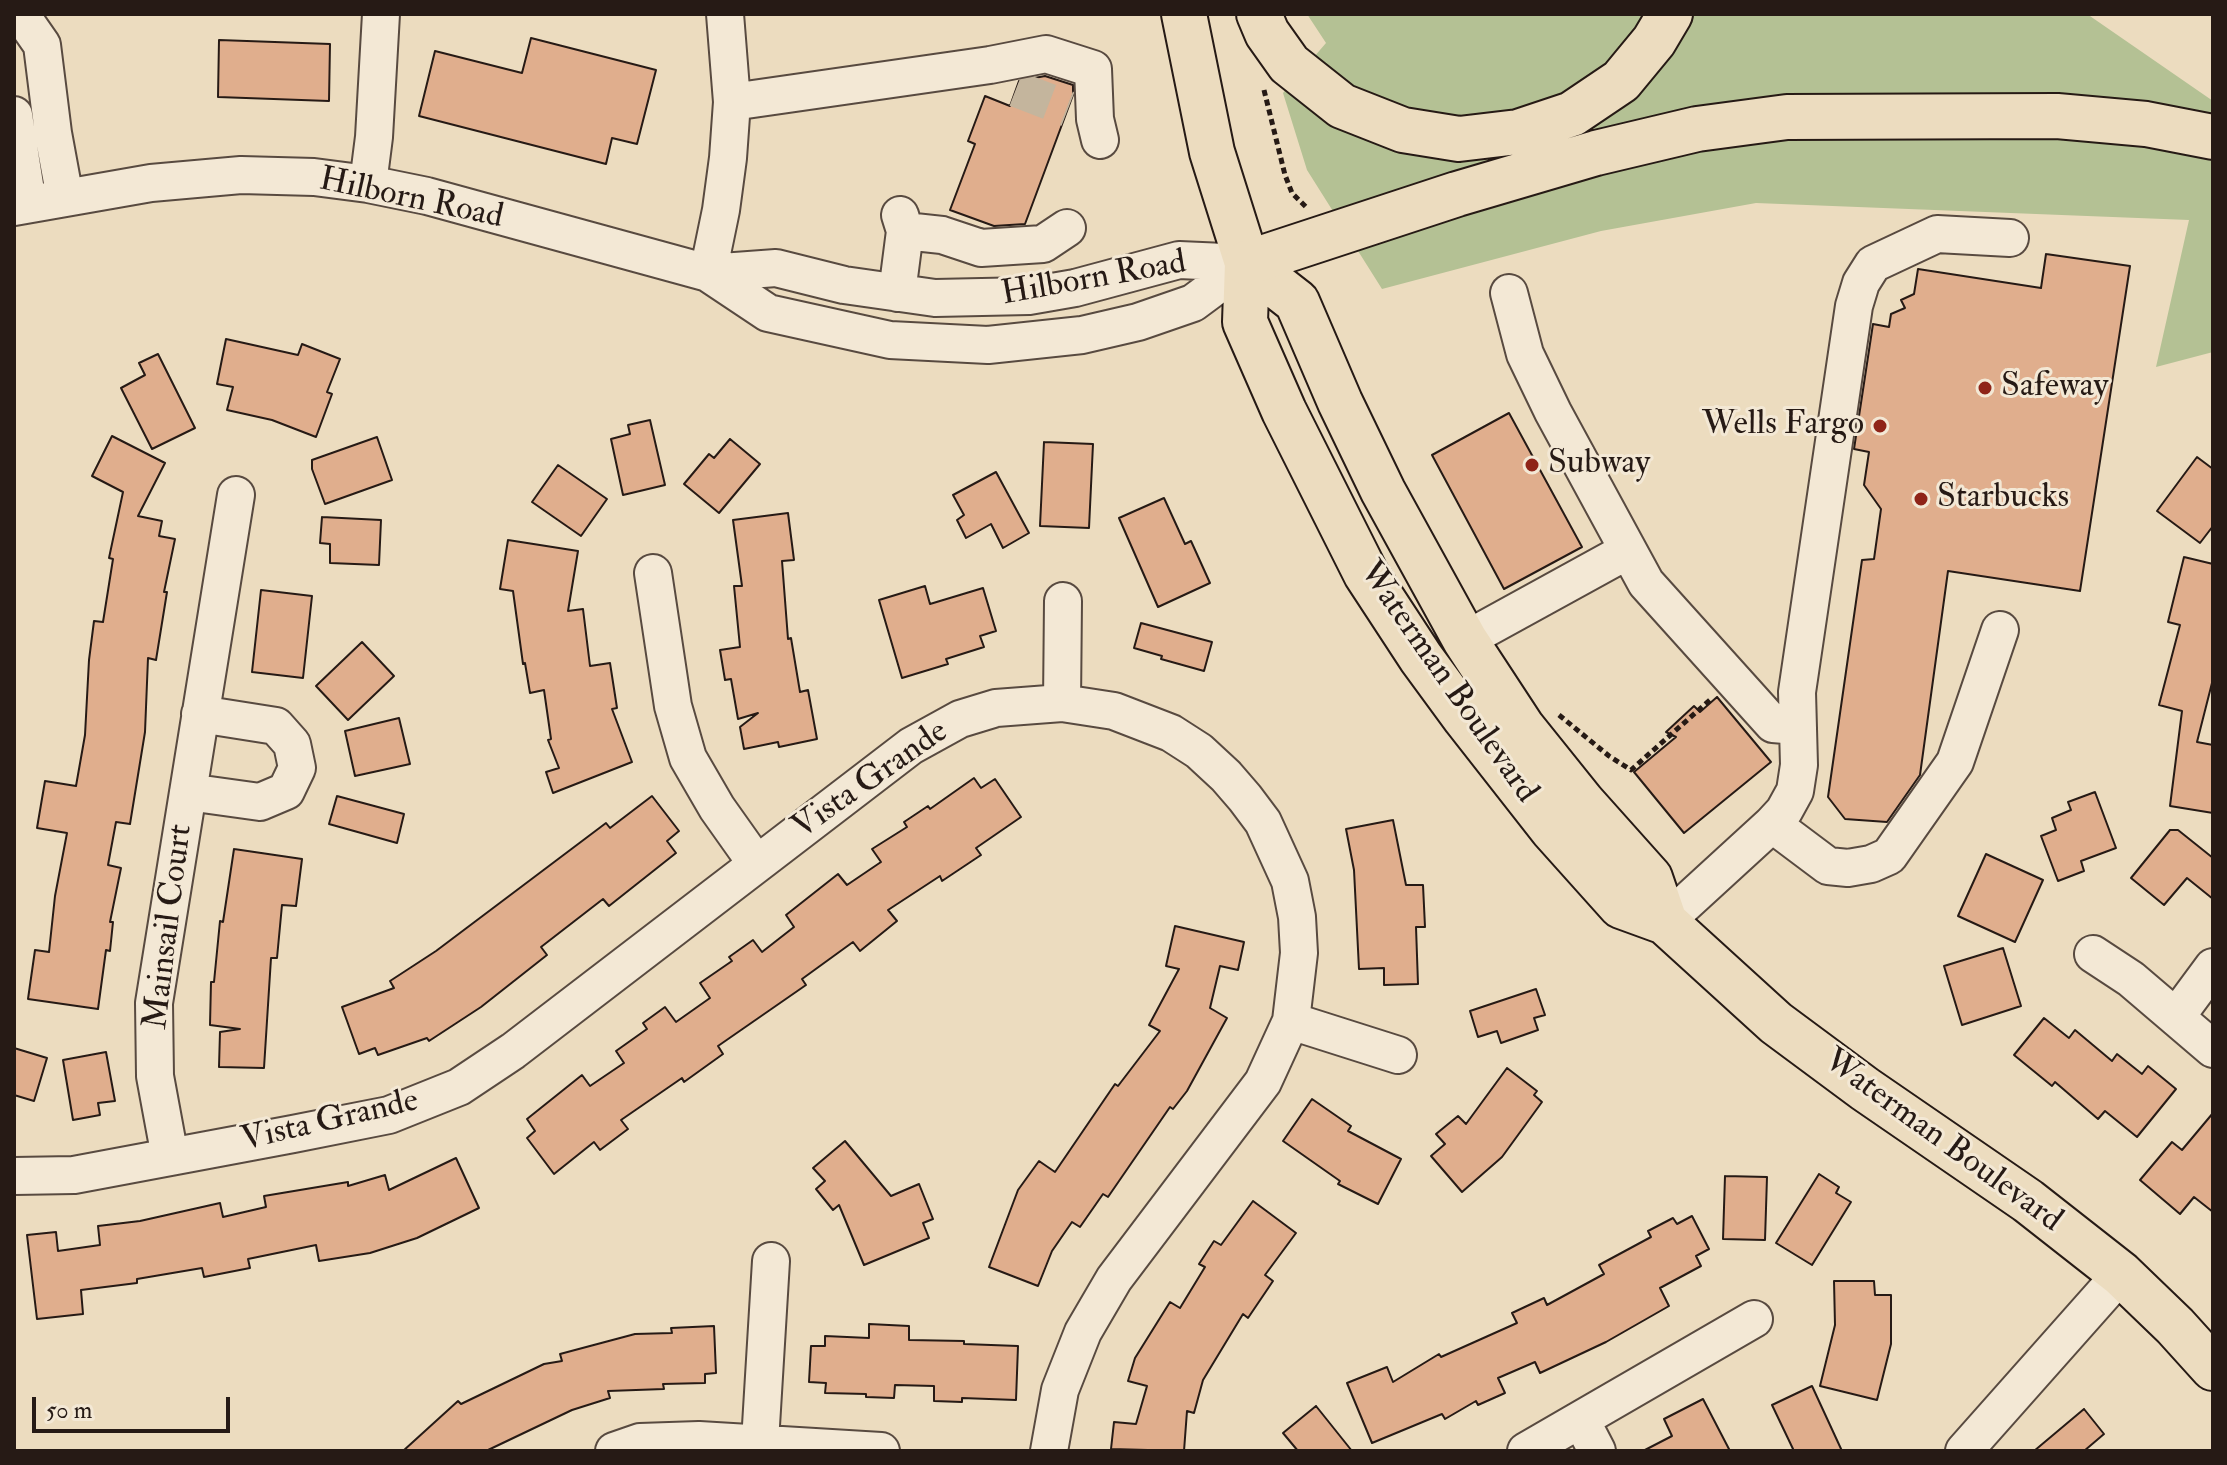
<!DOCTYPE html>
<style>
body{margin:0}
#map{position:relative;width:2227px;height:1465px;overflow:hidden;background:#ecdcbf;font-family:"IM FELL Double Pica",serif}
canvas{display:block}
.frame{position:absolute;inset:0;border:16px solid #261a15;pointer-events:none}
.scale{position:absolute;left:32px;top:1397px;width:198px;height:36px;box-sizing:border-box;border:4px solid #261a15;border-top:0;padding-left:10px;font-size:24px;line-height:28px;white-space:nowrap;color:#261a15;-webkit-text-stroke:6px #f3e8d5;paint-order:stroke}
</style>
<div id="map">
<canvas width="2227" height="1465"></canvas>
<div class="frame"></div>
<div class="scale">50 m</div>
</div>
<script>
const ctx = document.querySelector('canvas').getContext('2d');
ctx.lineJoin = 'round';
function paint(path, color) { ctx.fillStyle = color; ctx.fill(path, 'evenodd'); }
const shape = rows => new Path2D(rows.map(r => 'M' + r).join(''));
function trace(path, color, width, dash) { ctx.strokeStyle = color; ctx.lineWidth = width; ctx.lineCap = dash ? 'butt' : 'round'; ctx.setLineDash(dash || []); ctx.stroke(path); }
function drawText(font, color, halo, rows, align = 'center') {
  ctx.font = font + ' "IM FELL Double Pica",serif'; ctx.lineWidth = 6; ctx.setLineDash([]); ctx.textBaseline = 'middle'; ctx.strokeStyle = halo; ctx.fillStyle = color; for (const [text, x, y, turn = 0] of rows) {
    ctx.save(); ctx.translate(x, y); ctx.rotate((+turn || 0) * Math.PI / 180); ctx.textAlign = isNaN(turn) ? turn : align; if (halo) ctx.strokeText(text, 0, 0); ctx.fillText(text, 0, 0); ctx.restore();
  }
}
const green = shape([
 [1307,14,2087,14,2213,101,2213,352,2156,367,2189,220,1756,203,1601,231,1382,289,1307,170,1283,93,1326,43]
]);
const building = shape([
 [531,38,656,70,637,144,612,138,606,164,419,116,435,51,522,73,531,38],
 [219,40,330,44,329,101,218,97,219,40],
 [1045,76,1073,85,1073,95,1025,224,994,226,950,210,975,144,968,141,985,96,1010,106,1019,81,1045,76],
 [2046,254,2130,266,2080,591,1948,571,1920,775,1887,822,1845,819,1828,797,1862,560,1874,559,1881,509,1864,485,1869,452,1854,449,1873,324,1889,327,1891,314,1905,308,1901,300,1914,294,1918,269,2041,288,2046,254],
 [226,339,298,355,302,344,340,359,327,392,332,394,316,437,272,420,227,410,233,387,217,384,226,339],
 [158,354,195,428,152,449,121,388,145,375,139,363,158,354],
 [1509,413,1582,547,1504,589,1432,455,1509,413],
 [650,420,665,485,623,495,611,439,630,434,628,425,650,420],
 [112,436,165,463,138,516,162,521,159,536,175,539,164,592,167,592,156,660,148,658,145,732,130,824,116,822,108,865,121,868,110,922,113,922,110,951,106,950,98,1009,28,999,35,950,49,952,55,896,67,833,37,828,45,781,76,786,85,735,89,660,94,621,103,622,113,559,109,558,123,492,92,476,112,436],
 [377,437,392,480,325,504,312,469,312,460,377,437],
 [730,439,760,464,719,513,684,484,709,454,714,458,730,439],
 [1044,442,1093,444,1089,528,1040,526,1044,442],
 [2197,457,2213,469,2213,526,2200,543,2157,511,2197,457],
 [558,465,607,499,581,536,532,502,558,465],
 [996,472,1029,533,1003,548,991,524,966,538,957,520,964,515,953,495,996,472],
 [1164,498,1185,544,1191,541,1210,583,1158,607,1119,518,1164,498],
 [788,513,794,560,782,561,788,639,791,638,800,692,808,690,817,739,779,747,778,742,744,749,740,727,758,713,738,719,731,679,725,680,720,650,740,647,734,586,742,586,733,520,788,513],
 [322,517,381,520,379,565,330,563,330,544,320,543,322,517],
 [508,540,578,551,568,611,583,609,590,666,610,663,617,708,612,709,632,762,553,793,546,772,559,768,548,740,551,739,544,690,530,693,525,663,523,664,513,591,500,589,508,540],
 [2184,557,2213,564,2213,679,2197,742,2213,745,2213,813,2170,806,2182,711,2159,705,2180,625,2168,622,2184,557],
 [925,586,930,604,983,588,996,631,980,636,984,647,946,659,948,664,902,678,879,600,925,586],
 [261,590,312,596,303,678,252,672,261,590],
 [1141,623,1212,642,1204,671,1161,659,1162,656,1134,648,1141,623],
 [362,642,394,676,348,720,316,686,362,642],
 [1717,697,1771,762,1684,833,1634,772,1676,737,1666,732,1694,706,1700,712,1717,697],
 [399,718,410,764,355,776,345,731,399,718],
 [974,778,981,788,995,779,1021,817,976,848,981,855,942,881,940,876,888,910,897,921,860,951,853,942,802,979,806,985,718,1046,723,1054,684,1082,682,1078,621,1120,628,1129,600,1150,594,1142,554,1174,527,1138,535,1131,527,1119,582,1075,590,1086,624,1063,616,1051,647,1029,643,1023,665,1007,676,1022,710,998,700,983,732,961,729,957,753,940,762,952,794,927,786,915,838,874,847,885,881,862,872,849,907,827,904,822,928,806,930,809,974,778],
 [2095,792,2116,848,2081,861,2084,871,2058,881,2041,836,2056,830,2052,818,2071,810,2068,802,2095,792],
 [337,796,404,814,397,843,329,824,337,796],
 [652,796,679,831,667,841,676,853,609,906,603,899,541,947,547,955,481,1007,429,1041,427,1038,378,1055,375,1048,359,1054,342,1007,394,988,390,981,436,951,606,823,610,828,652,796],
 [1393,820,1406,885,1423,885,1425,927,1416,927,1418,984,1384,985,1384,968,1359,969,1354,870,1346,829,1393,820],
 [2170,830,2178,830,2213,858,2213,899,2187,878,2164,905,2131,878,2170,830],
 [234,849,302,859,296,906,282,905,277,958,271,958,264,1068,219,1067,220,1032,240,1029,210,1025,211,982,214,982,220,921,223,922,234,849],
 [1986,854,2043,880,2015,942,1958,916,1986,854],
 [1175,926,1244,942,1238,970,1220,966,1210,1008,1227,1018,1187,1091,1173,1109,1170,1107,1108,1197,1103,1194,1080,1227,1072,1222,1052,1251,1038,1286,989,1267,1018,1190,1039,1161,1055,1172,1115,1084,1118,1086,1160,1031,1149,1025,1179,969,1166,966,1175,926],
 [2003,948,2021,1006,1962,1025,1944,966,2003,948],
 [1536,989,1545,1015,1534,1018,1538,1030,1501,1043,1497,1031,1478,1037,1470,1011,1536,989],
 [2044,1018,2069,1038,2075,1030,2112,1061,2117,1054,2142,1074,2148,1066,2176,1089,2137,1137,2105,1111,2098,1119,2055,1082,2052,1086,2014,1055,2044,1018],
 [14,1048,47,1058,34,1101,14,1095,14,1048],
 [106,1052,115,1101,98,1103,100,1115,73,1120,63,1060,106,1052],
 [1507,1068,1537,1091,1534,1095,1542,1102,1502,1157,1462,1192,1431,1156,1445,1144,1436,1134,1458,1116,1466,1124,1507,1068],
 [1312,1099,1351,1126,1348,1131,1401,1159,1378,1204,1338,1184,1340,1181,1283,1141,1312,1099],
 [2213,1113,2213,1212,2194,1197,2180,1214,2140,1180,2172,1142,2182,1150,2213,1113],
 [845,1141,891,1196,919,1184,933,1219,923,1223,929,1238,864,1265,839,1205,833,1210,816,1189,825,1181,813,1168,845,1141],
 [456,1158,479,1208,417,1238,370,1253,319,1261,316,1245,248,1259,250,1268,204,1277,202,1268,137,1279,137,1283,81,1290,83,1314,37,1319,27,1235,56,1232,58,1251,100,1245,98,1226,140,1221,220,1203,223,1217,266,1207,264,1196,348,1182,348,1186,385,1175,389,1190,456,1158],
 [1819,1174,1839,1187,1836,1193,1851,1202,1812,1265,1776,1243,1819,1174],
 [1725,1176,1767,1177,1765,1240,1723,1239,1725,1176],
 [1253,1201,1296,1233,1265,1275,1273,1281,1248,1318,1243,1314,1203,1380,1194,1413,1187,1411,1184,1451,1111,1449,1114,1422,1136,1424,1147,1386,1128,1381,1135,1358,1170,1302,1180,1308,1205,1267,1199,1264,1214,1241,1221,1245,1253,1201],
 [1692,1216,1709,1249,1696,1256,1701,1266,1660,1288,1669,1306,1606,1342,1540,1373,1535,1362,1498,1378,1505,1393,1478,1405,1476,1401,1445,1419,1442,1414,1372,1443,1347,1383,1387,1367,1393,1382,1439,1354,1441,1357,1517,1323,1512,1313,1544,1298,1547,1305,1604,1274,1599,1265,1651,1237,1648,1231,1673,1218,1677,1224,1692,1216],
 [1834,1281,1874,1281,1875,1295,1891,1295,1891,1344,1877,1400,1820,1386,1835,1325,1834,1281],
 [869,1324,909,1326,909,1340,964,1341,964,1344,1018,1346,1016,1400,962,1398,962,1402,934,1401,934,1386,895,1385,894,1398,866,1397,866,1394,825,1393,826,1383,809,1382,811,1346,825,1346,825,1336,869,1338,869,1324],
 [714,1326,716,1373,705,1374,705,1383,663,1384,664,1389,608,1391,610,1398,572,1410,486,1451,403,1451,458,1401,461,1404,544,1364,562,1361,560,1354,635,1334,672,1333,671,1328,714,1326],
 [1812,1386,1842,1451,1794,1451,1772,1405,1812,1386],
 [1703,1399,1730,1451,1643,1451,1672,1436,1664,1419,1703,1399],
 [1316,1406,1352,1451,1298,1451,1283,1433,1316,1406],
 [2084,1409,2104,1434,2084,1451,2034,1451,2084,1409]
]);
const minorTunnel = shape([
 [1016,89,1068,109]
]);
const path = shape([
 [1264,90,1285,175,1292,193,1306,207],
 [1559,715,1609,756,1631,770,1711,699]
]);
const minor = shape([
 [26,22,42,45,53,133,65,198],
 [732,102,990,65,1046,54,1093,69,1095,119,1100,140],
 [14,115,28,204],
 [368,184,374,137,381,14],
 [14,207,151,183,241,175,314,177,368,184,427,196,708,273,776,268,844,285,935,298,1029,296,1075,288,1179,260,1247,263],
 [905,231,942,235,981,248,1043,244,1067,228],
 [708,273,768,313,890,340,988,345,1082,335,1138,322,1193,303,1247,263],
 [708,273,721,210,728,158,732,102,725,14],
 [897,293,905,231,900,215],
 [1509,293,1525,354,1553,412,1646,583,1773,724,1797,726],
 [653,573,673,706,688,758,717,808,756,863],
 [1465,640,1627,551],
 [1062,703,1063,601],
 [188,792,260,802,286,791,297,768,292,744,276,726,200,714],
 [1772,824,1828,866,1848,868,1871,864,1889,856,1955,762,2000,630],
 [1665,922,1772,824,1784,811,1795,791,1799,765,1797,692,1854,306,1861,283,1873,264,1937,234,2010,238],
 [2093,954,2131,979,2213,1049],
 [2176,1017,2213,967],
 [1291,1021,1398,1055],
 [170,1157,155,1076,154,1003,236,495],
 [14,1176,74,1175,293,1134,389,1115,459,1087,513,1051,911,746,960,719,996,708,1062,703,1114,711,1171,733,1199,751,1226,776,1245,798,1263,822,1290,881,1297,917,1299,953,1291,1021,1263,1082,1114,1279,1083,1332,1060,1390,1049,1451],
 [1581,1420,1597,1451],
 [760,1442,771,1261],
 [614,1451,640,1442,699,1440,881,1451],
 [1526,1451,1754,1319],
 [1964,1451,2121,1274]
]);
const major = shape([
 [1184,14,1212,152,1247,263,1245,322,1284,411,1366,574,1421,658,1465,718,1552,829,1621,906,1665,922,1776,1023,1865,1089,2028,1201,2121,1274,2175,1326,2213,1368],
 [1247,263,1297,302,1340,402,1383,491,1465,640,1522,727,1583,803,1650,878,1665,922]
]);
const highway = shape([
 [1259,14,1267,33,1289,64,1342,106,1403,130,1459,139,1518,132,1572,114,1621,81,1654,41,1670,14],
 [1247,263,1457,194,1596,153,1697,129,1787,117,2057,116,2146,124,2213,137]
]);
const markers = [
 [1985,388,8,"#8f2418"],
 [1880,426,8,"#8f2418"],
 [1532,465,8,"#8f2418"],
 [1921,499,8,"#8f2418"]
];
const streetNames = [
 ["Hilborn Road",411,200,12],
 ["Hilborn Road",1094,280,-10],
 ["Waterman Boulevard",1447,683,55],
 ["Vista Grande",871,781,-35],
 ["Mainsail Court",170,927,-83],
 ["Vista Grande",330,1122,-13],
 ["Waterman Boulevard",1942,1142,36]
];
const poiNames = [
 ["Safeway",2001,388],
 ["Wells Fargo",1864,426,"right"],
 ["Subway",1548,465],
 ["Starbucks",1937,499]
];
paint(green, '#b4c194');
paint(building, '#e0ae8d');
trace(building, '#261a15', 2);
trace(minorTunnel, '#c4b59d', 36, [36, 18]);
trace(minor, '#584a40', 40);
trace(major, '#261a15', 48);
trace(highway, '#261a15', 48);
trace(path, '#261a15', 5, [6, 4]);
trace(minor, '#f3e8d5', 36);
trace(major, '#ecdcbf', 44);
trace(highway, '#ecdcbf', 44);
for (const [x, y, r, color] of markers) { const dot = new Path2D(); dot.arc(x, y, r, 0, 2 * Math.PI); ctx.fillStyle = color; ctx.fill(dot); trace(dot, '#f3e8d5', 3); }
drawText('34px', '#261a15', '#f3e8d5', streetNames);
drawText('34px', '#261a15', '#f3e8d5', poiNames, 'left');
</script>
